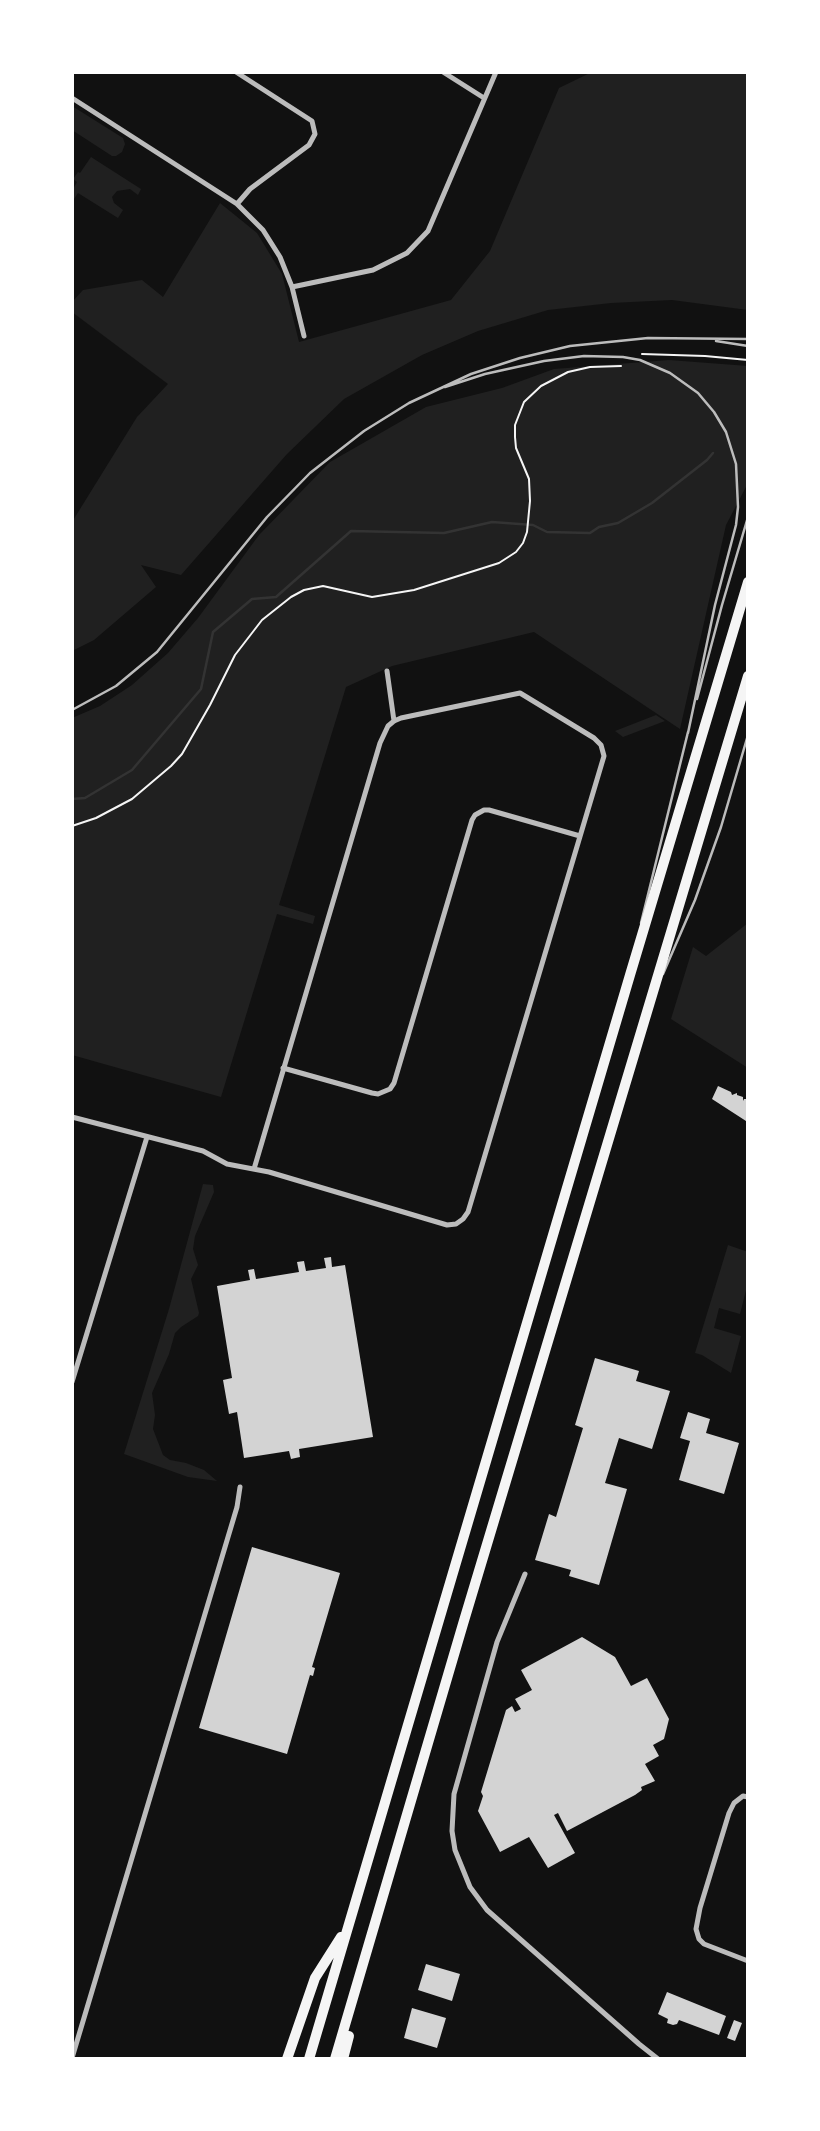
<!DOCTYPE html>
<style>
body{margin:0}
#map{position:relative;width:820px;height:2131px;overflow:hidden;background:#111;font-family:"DejaVu Sans",sans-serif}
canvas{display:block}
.frame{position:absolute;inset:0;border:74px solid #fff;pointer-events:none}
</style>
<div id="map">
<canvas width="820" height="2131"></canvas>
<div class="frame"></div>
</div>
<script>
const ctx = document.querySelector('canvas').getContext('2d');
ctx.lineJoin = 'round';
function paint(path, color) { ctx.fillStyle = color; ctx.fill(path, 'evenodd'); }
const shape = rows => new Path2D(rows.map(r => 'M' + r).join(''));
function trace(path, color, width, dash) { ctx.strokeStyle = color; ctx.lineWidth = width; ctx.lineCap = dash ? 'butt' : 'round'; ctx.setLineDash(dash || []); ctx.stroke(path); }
const green = shape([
 [592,72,748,72,748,310,672,300,611,303,548,310,478,331,422,355,344,399,287,454,181,575,141,565,156,587,94,640,72,651,72,522,137,417,168,384,72,312,72,302,83,290,142,280,163,297,220,203,257,233,282,274,299,342,451,300,490,251,559,88],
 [72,106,123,138,125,144,122,152,116,156,112,156,72,130],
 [91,157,141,189,138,195,130,189,117,191,112,197,114,203,123,210,118,218,78,193,74,199,72,198,72,191,77,182,73,179,78,172,80,173],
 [669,360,748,366,748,483,726,525,680,729,534,632,392,666,346,687,279,905,315,916,313,924,277,914,221,1097,72,1055,72,718,100,706,132,685,168,653,198,618,259,535,330,462,426,407,502,388,554,369],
 [656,715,665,721,623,737,615,731],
 [748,923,748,1068,671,1019,693,947,706,956],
 [203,1184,213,1185,214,1192,195,1236,193,1249,198,1265,191,1279,199,1313,198,1316,181,1327,175,1333,169,1354,152,1393,155,1415,153,1429,163,1455,170,1460,186,1463,204,1470,217,1481,188,1477,124,1454,169,1309],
 [728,1245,748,1252,748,1282,740,1314,719,1308,714,1328,741,1336,731,1373,702,1355,695,1353]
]);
const stream = shape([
 [72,799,85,798,132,770,201,689,213,632,252,599,276,597,351,531,444,533,492,522,533,525,547,532,590,533,599,527,618,523,652,503,707,460,713,453]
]);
const building = shape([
 [718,1086,731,1092,732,1095,737,1093,737,1095,743,1097,743,1101,744,1099,747,1099,748,1126,746,1121,712,1099],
 [331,1257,332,1267,345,1265,373,1437,299,1449,300,1457,291,1459,289,1451,244,1458,237,1412,229,1414,223,1380,232,1378,217,1286,250,1280,248,1270,254,1269,256,1279,299,1272,297,1262,304,1261,306,1271,326,1268,324,1258],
 [595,1358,639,1371,636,1381,670,1391,652,1449,619,1438,605,1483,627,1489,599,1585,569,1576,571,1570,535,1560,549,1514,556,1517,583,1428,575,1425],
 [688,1412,710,1419,706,1433,739,1443,724,1494,679,1480,690,1441,680,1438],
 [252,1547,340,1573,312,1667,315,1668,313,1676,310,1675,287,1754,199,1728],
 [582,1637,615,1657,631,1686,647,1678,669,1719,664,1739,653,1745,659,1756,645,1764,655,1781,641,1787,642,1790,635,1795,567,1831,558,1813,554,1815,575,1853,548,1868,529,1837,500,1852,478,1811,483,1796,481,1792,506,1710,512,1706,515,1712,521,1709,515,1699,532,1690,521,1670],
 [426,1964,460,1974,452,2001,418,1990],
 [667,1992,726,2016,719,2035,679,2020,677,2024,673,2025,667,2023,668,2019,658,2014],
 [412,2008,446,2018,437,2048,404,2038],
 [734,2020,742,2023,735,2041,727,2038]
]);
const path = shape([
 [642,354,705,356,748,360],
 [72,826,96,818,132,799,171,766,182,754,210,705,235,655,262,620,291,597,304,590,323,586,372,597,414,590,499,563,516,552,523,543,527,532,530,501,529,479,516,448,515,437,515,425,524,402,541,386,568,372,590,367,621,366]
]);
const service = shape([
 [716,341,748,346],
 [445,387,485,374,544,361,584,356,623,357,640,360,670,373,698,393,714,412,726,432,736,464,738,507,736,525,715,605,688,733],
 [697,699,722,605,748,517],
 [72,710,116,686,157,652,267,517,310,473,364,431,409,403,471,374,520,358,570,346,648,338,748,339],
 [641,923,688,732],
 [663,974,695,900,721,827,748,735]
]);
const minor = shape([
 [236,72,312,121,315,134,309,145,250,189,237,204],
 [443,72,484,98],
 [72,98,237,204,263,230,280,257,292,287,304,336],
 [292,287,373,270,407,253,428,231,496,72],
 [387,671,394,721],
 [283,1068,372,1093,378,1094,390,1089,394,1083,472,820,475,815,484,810,489,810,580,836],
 [72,1117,203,1151,227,1164,269,1172,447,1225,456,1224,463,1219,468,1212,604,756,601,745,594,738,520,693,401,718,394,721,388,726,380,743,254,1169],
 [72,1382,147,1137],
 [525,1574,497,1642,454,1794,452,1831,455,1850,470,1887,487,1910,639,2044,658,2059],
 [748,1797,743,1796,734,1803,729,1813,700,1908,696,1929,699,1939,704,1944,748,1961],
 [72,2058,237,1507,240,1487]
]);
const motorway = shape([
 [287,2059,315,1978,341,1937],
 [309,2059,630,975,748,582],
 [335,2059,463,1624,748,676],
 [343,2059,349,2036]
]);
paint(green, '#202020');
trace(stream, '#333', 2.5);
paint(building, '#d3d3d3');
trace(path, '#f5f5f5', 2);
trace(service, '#bcbcbc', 2.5);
trace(minor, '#bcbcbc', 5);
trace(motorway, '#f5f5f5', 10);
</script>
